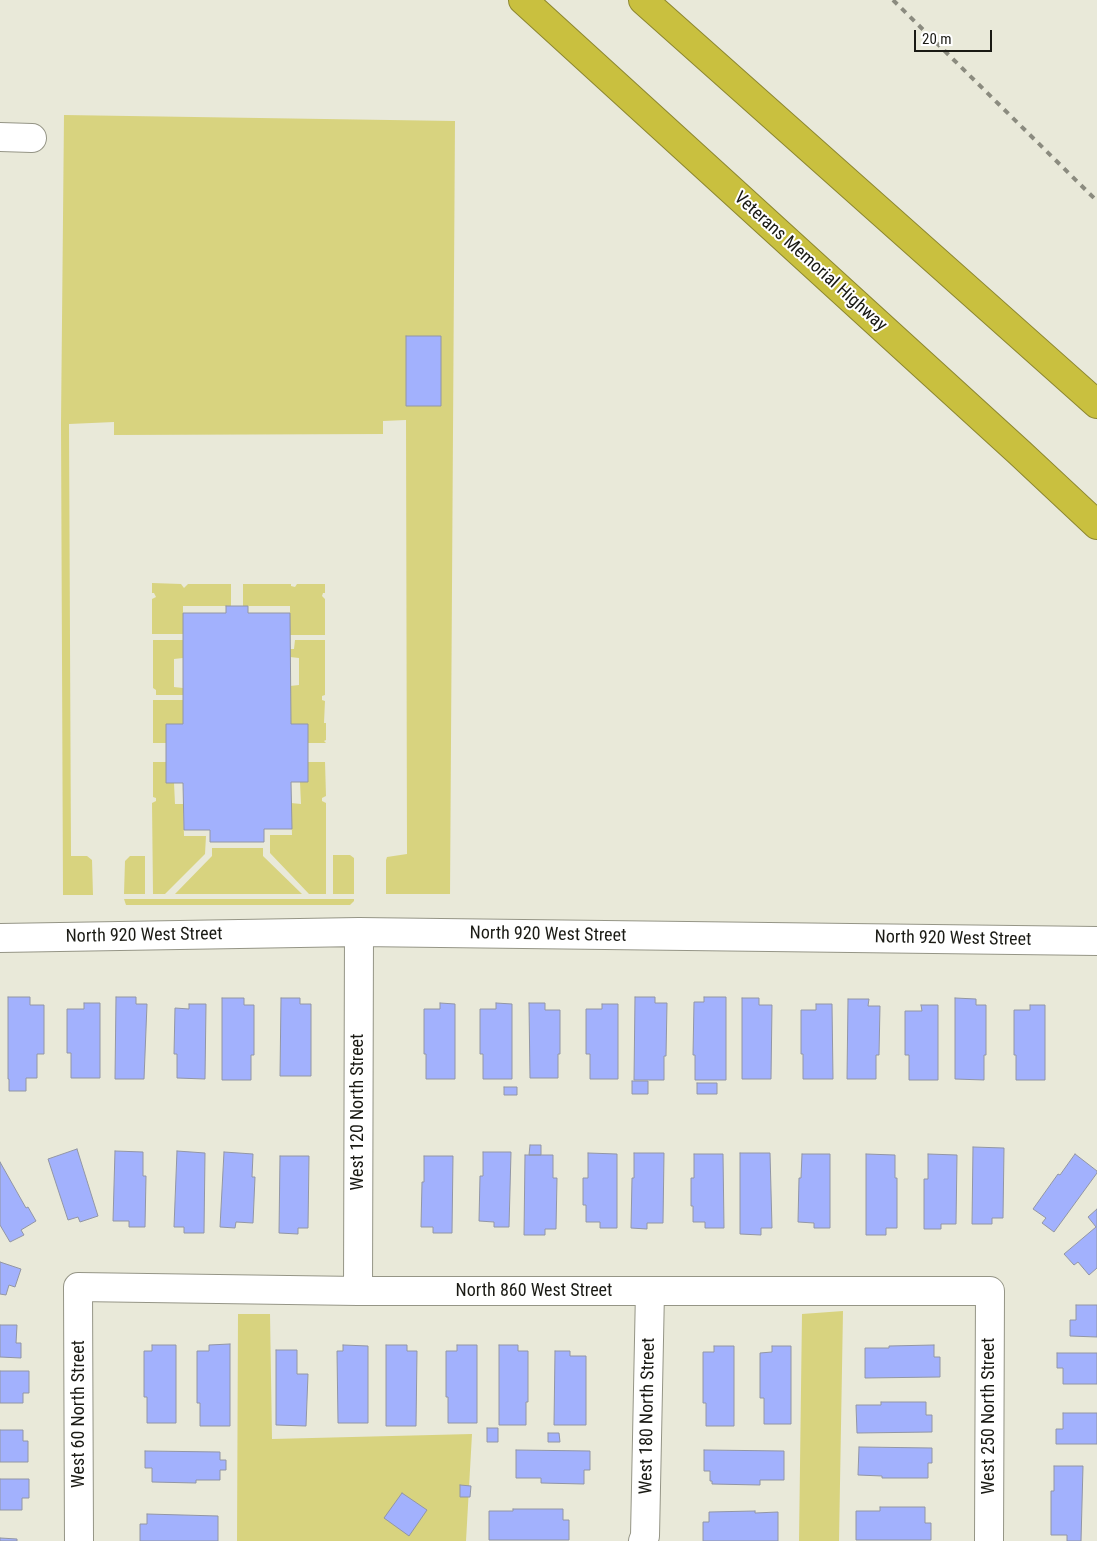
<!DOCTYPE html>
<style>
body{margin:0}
#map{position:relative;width:1097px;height:1541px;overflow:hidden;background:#e9e9d9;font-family:"Roboto Condensed",sans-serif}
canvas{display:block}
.scale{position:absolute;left:914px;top:30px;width:78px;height:22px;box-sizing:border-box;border:2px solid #1a1a14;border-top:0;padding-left:6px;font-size:15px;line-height:18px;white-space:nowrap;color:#1a1a14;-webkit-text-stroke:4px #fff;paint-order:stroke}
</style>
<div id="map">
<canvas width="1097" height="1541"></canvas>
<div class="scale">20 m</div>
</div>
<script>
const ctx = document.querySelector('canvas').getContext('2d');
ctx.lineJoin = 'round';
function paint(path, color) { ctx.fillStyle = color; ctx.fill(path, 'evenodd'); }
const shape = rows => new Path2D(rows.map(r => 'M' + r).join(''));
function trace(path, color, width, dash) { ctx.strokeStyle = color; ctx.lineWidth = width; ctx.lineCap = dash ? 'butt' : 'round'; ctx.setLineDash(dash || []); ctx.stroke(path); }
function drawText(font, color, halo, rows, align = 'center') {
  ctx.font = font + ' "Roboto Condensed",sans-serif'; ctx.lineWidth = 4; ctx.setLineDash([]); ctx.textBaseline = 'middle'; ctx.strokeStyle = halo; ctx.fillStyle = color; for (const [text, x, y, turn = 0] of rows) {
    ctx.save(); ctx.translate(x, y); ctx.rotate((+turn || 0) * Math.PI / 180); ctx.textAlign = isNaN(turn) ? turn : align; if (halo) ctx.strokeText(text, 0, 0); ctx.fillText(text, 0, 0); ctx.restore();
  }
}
const green = shape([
 [64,115,455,121,450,894,386,894,386,860,387,857,407,854,406,420,383,421,383,434,114,435,114,422,69,424,71,856,87,856,92,860,93,895,63,895,61,424],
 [152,583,181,584,184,588,188,584,231,584,231,606,183,606,183,634,152,634,152,599,156,597,154,593,152,593],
 [243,584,291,584,291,586,295,587,297,584,325,584,325,593,323,593,322,596,325,599,325,635,290,635,290,606,243,606],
 [153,640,183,640,183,658,174,659,174,687,183,688,183,695,156,695,156,690,153,688],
 [295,640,325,640,325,695,322,696,322,700,325,701,324,723,326,723,326,740,324,741,326,743,308,743,308,724,291,724,290,686,299,685,299,658,290,657,290,649,294,649],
 [153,700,183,700,183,724,166,724,166,743,153,743],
 [153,762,166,762,166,782,174,783,175,804,183,804,184,836,206,836,205,854,165,894,153,894,152,803,156,801,156,798,153,797],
 [308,762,325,762,326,796,322,798,322,801,326,803,326,894,309,894,270,853,270,835,292,835,291,803,301,804,300,782,308,782],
 [212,848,263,848,263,856,302,894,175,894,212,856],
 [333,855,350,855,354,858,354,894,333,894],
 [130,856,145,856,145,894,124,894,125,861],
 [124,899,354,899,354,901,350,905,126,905],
 [843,1311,839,1541,799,1541,802,1314],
 [238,1314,270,1314,272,1439,472,1434,466,1541,237,1541]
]);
const building = shape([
 [406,336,441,336,441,406,406,406,406,336],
 [226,606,248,606,248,613,290,613,291,724,308,724,308,782,291,782,292,829,264,829,264,842,210,842,210,830,184,830,183,783,166,783,166,724,183,724,183,613,226,613,226,606],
 [8,997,30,997,30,1005,44,1005,44,1054,37,1054,37,1078,26,1078,26,1091,9,1091,9,1079,8,1079,8,997],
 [116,997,136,997,136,1004,147,1004,144,1079,115,1079,116,997],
 [635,997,655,997,655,1003,667,1003,666,1056,664,1056,664,1080,634,1080,635,997],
 [704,997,726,997,726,1080,695,1080,695,1055,693,1055,694,1002,704,1002,704,997],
 [222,998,244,998,244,1005,254,1005,254,1055,251,1055,251,1080,222,1080,222,998],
 [281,998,300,998,300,1004,311,1004,311,1076,280,1076,281,998],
 [742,998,759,998,759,1005,772,1005,771,1079,742,1079,742,998],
 [955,998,976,999,976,1005,986,1005,986,1055,984,1055,984,1080,955,1079,955,998],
 [848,999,869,999,868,1006,880,1006,879,1055,876,1055,876,1079,847,1079,848,999],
 [84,1003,100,1003,100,1078,71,1078,71,1053,67,1053,67,1009,84,1009,84,1003],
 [440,1003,455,1004,455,1079,426,1079,426,1054,424,1054,424,1009,440,1009,440,1003],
 [496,1003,512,1004,512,1079,483,1079,483,1054,480,1054,480,1009,496,1009,496,1003],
 [529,1003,545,1003,545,1010,560,1010,560,1054,558,1054,558,1078,530,1078,529,1003],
 [189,1004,206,1004,205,1079,177,1078,177,1054,174,1054,175,1008,189,1009,189,1004],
 [602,1004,618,1004,618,1079,590,1079,590,1054,586,1054,586,1009,602,1009,602,1004],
 [816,1004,832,1004,833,1079,803,1079,803,1054,801,1054,801,1010,816,1010,816,1004],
 [921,1005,938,1005,938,1080,909,1080,909,1055,905,1055,905,1011,922,1011,921,1005],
 [1030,1005,1045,1005,1045,1080,1016,1080,1016,1055,1014,1055,1014,1010,1030,1010,1030,1005],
 [632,1081,648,1081,648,1094,632,1094,632,1081],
 [697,1083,717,1083,717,1094,697,1094,697,1083],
 [504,1087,517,1087,517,1095,504,1095,504,1087],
 [530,1145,541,1145,541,1155,529,1155,530,1145],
 [973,1147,1004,1148,1003,1218,992,1218,992,1224,972,1224,973,1147],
 [77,1149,98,1216,80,1222,78,1217,68,1220,48,1159,77,1149],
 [115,1151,143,1152,143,1176,146,1176,145,1227,129,1227,129,1221,113,1221,115,1151],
 [177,1151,205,1153,204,1233,184,1233,184,1227,174,1227,177,1151],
 [224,1152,253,1154,252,1177,255,1177,253,1223,236,1222,235,1228,220,1227,224,1152],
 [483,1152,511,1152,509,1227,494,1227,494,1222,479,1221,480,1176,483,1176,483,1152],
 [588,1153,617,1154,617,1228,600,1228,600,1222,586,1222,586,1205,583,1205,583,1178,588,1178,588,1153],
 [634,1153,664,1153,663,1223,647,1223,647,1229,631,1228,632,1178,634,1178,634,1153],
 [740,1153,770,1153,772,1228,761,1228,761,1235,740,1234,740,1153],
 [694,1154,723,1154,724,1228,705,1228,705,1222,693,1222,693,1206,691,1206,691,1178,694,1178,694,1154],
 [802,1154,830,1154,830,1228,814,1228,814,1223,798,1222,799,1178,801,1178,802,1154],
 [866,1154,895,1155,895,1178,897,1178,897,1228,886,1228,886,1235,866,1235,866,1154],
 [928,1154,957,1155,956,1224,941,1224,941,1229,924,1229,924,1179,928,1179,928,1154],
 [1075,1154,1097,1171,1097,1173,1054,1232,1042,1223,1046,1218,1033,1209,1058,1174,1060,1175,1075,1154],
 [525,1155,553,1155,553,1178,557,1178,556,1229,545,1229,545,1235,524,1235,525,1155],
 [280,1156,309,1156,308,1228,298,1228,298,1234,279,1233,280,1156],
 [424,1156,453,1156,452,1233,433,1233,433,1227,421,1227,422,1182,424,1182,424,1156],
 [0,1162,26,1208,28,1207,36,1221,21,1230,24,1235,10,1242,0,1225,0,1162],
 [1097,1209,1097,1268,1089,1275,1078,1262,1074,1265,1064,1254,1096,1227,1088,1217,1097,1209],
 [0,1262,21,1269,15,1287,9,1285,6,1295,0,1294,0,1262],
 [1076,1305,1097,1305,1097,1337,1070,1336,1070,1320,1076,1320,1076,1305],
 [0,1325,17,1325,16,1343,21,1343,21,1358,0,1357,0,1325],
 [230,1344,230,1426,200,1426,200,1403,197,1403,197,1351,209,1351,209,1345,230,1344],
 [152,1345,176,1345,176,1423,147,1423,147,1397,144,1397,144,1351,152,1351,152,1345],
 [343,1345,368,1346,368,1423,338,1423,337,1351,343,1351,343,1345],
 [386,1345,407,1345,407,1351,417,1351,416,1426,386,1426,386,1345],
 [457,1345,477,1345,477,1423,448,1423,448,1397,446,1397,446,1351,457,1351,457,1345],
 [499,1345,518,1345,518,1351,528,1351,528,1402,526,1402,526,1425,499,1425,499,1345],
 [934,1345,934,1357,940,1357,940,1377,865,1378,865,1348,889,1348,889,1346,934,1345],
 [714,1346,734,1346,734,1426,706,1426,706,1403,703,1403,703,1352,714,1352,714,1346],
 [772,1346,791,1346,791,1424,764,1424,764,1398,760,1398,760,1353,772,1352,772,1346],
 [276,1350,297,1350,297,1374,308,1374,306,1426,276,1425,276,1350],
 [555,1351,570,1351,570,1356,586,1356,586,1425,554,1425,555,1351],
 [1057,1353,1097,1353,1097,1384,1063,1384,1063,1368,1057,1368,1057,1353],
 [0,1371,29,1371,29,1393,23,1393,23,1403,0,1403,0,1371],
 [881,1402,926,1402,926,1415,932,1415,932,1432,857,1433,856,1405,881,1405,881,1402],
 [1063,1413,1097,1413,1097,1444,1056,1444,1056,1429,1063,1429,1063,1413],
 [487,1428,498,1428,498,1442,487,1442,487,1428],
 [0,1430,23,1430,23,1441,28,1441,28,1462,0,1462,0,1430],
 [548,1433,559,1433,560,1442,548,1442,548,1433],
 [859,1447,932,1448,932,1463,928,1463,928,1478,882,1478,882,1476,858,1475,859,1447],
 [516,1450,590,1451,590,1470,584,1470,584,1484,541,1483,541,1478,516,1478,516,1450],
 [704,1450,784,1451,784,1480,760,1480,760,1485,712,1484,712,1481,710,1481,710,1471,704,1471,704,1450],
 [145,1451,220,1452,220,1460,226,1460,226,1470,220,1470,220,1480,196,1480,196,1483,152,1482,152,1468,145,1468,145,1451],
 [1054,1466,1083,1466,1081,1541,1067,1541,1067,1535,1051,1535,1051,1491,1054,1491,1054,1466],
 [0,1479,29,1479,29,1498,22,1498,22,1510,0,1510,0,1479],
 [460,1485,471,1486,470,1497,460,1497,460,1485],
 [402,1493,427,1510,409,1536,384,1518,402,1493],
 [880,1507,925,1507,925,1523,931,1523,931,1540,856,1540,856,1511,880,1511,880,1507],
 [513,1509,563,1509,563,1520,569,1520,569,1540,489,1540,489,1511,513,1511,513,1509],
 [755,1511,755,1513,778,1512,778,1541,703,1541,703,1522,709,1522,709,1512,755,1511],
 [147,1514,218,1516,218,1541,140,1541,140,1524,147,1524,147,1514],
 [0,1538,17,1539,17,1541,0,1541,0,1538]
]);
const minor = shape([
 [0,137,32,138],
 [0,938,359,932,1097,941],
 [358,1291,359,932],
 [79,1541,78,1287,358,1291,990,1291,989,1541],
 [643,1541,645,1536,650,1291]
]);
const motorway = shape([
 [523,0,1020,453,1097,525],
 [643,0,1097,404]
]);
const rail = shape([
 [893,0,1097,201]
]);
const streetNames = [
 ["Veterans Memorial Highway",810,262,42],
 ["North 920 West Street",548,935,1],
 ["North 920 West Street",144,936,-1],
 ["North 920 West Street",953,939,1],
 ["West 120 North Street",358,1112,-90],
 ["North 860 West Street",534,1291],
 ["West 60 North Street",79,1414,-90],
 ["West 180 North Street",648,1416,-89],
 ["West 250 North Street",989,1416,-90]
];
paint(green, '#d8d37f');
paint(building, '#a2b1fd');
trace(building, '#9296a4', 1);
trace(minor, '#959586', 30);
trace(motorway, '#8c8630', 30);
trace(minor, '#fff', 28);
trace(motorway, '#c9c03f', 28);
trace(rail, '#8b8b7f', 4, [6, 6]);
drawText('18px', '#1a1a14', '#fff', streetNames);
</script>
